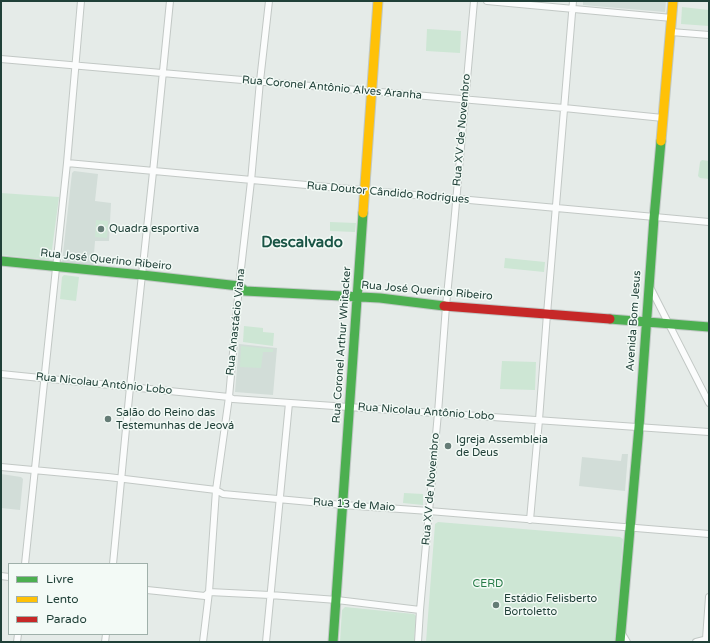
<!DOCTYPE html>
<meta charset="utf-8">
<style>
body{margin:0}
#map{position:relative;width:710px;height:643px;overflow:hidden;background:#e5ebe8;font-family:"Varela Round",sans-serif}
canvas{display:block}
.frame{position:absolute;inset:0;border:2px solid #204038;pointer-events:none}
.legend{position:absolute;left:8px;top:563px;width:140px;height:72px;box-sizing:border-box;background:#f3faf6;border:1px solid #9fb0aa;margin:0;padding:5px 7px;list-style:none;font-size:12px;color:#204038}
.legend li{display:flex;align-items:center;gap:8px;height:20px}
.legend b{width:20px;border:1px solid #9fb0aa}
</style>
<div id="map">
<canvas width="710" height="643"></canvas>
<div class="frame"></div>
<ul class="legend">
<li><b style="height:5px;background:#4caf50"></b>Livre</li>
<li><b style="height:5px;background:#ffc107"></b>Lento</li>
<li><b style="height:5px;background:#c62828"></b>Parado</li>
</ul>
</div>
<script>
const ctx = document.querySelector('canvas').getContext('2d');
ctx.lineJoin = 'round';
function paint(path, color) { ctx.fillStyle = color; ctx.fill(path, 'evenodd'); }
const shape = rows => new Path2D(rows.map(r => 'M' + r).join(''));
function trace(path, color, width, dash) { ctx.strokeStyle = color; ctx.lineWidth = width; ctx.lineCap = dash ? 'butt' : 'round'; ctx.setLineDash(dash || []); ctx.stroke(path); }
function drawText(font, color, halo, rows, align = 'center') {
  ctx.font = font + ' "Varela Round",sans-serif'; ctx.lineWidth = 3; ctx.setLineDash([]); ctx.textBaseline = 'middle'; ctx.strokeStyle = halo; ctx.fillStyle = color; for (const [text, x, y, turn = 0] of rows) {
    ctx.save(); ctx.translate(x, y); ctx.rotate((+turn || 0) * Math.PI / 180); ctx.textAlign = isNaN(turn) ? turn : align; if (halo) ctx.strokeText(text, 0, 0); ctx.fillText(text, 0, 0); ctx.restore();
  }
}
const built = shape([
 [583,1,666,1,665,12,583,5],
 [74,171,98,174,95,201,111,203,109,241,95,241,93,267,64,265,62,262,72,173],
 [239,344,277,348,273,395,235,392],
 [622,454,628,454,625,491,579,486,582,457,621,461],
 [1,474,21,477,23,479,20,510,1,508]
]);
const green = shape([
 [682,7,709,10,709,26,681,24],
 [427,29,461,31,460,53,426,51],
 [702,160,709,161,709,179,700,178,698,176,700,162],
 [1,193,59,197,51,257,49,260,1,255],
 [96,220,108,221,107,238,95,237],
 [330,222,356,223,355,232,330,231],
 [505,258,545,262,544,272,504,268],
 [64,275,79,277,76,301,60,299,62,277],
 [244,326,263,328,263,332,274,333,273,346,243,342],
 [241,346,273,349,273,352,263,352,261,368,240,367],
 [502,361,536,362,535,390,500,389],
 [404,493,423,494,423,505,403,503],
 [438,522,620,537,623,539,615,642,426,642,435,524],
 [345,607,414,614,416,616,414,642,340,642,342,610]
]);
const street = shape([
 [487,1,672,18],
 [671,32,709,35],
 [1,59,564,108,663,118],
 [67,163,709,222],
 [650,287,709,403],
 [1,374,229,397,233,399,709,432],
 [1,467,108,477,216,490,223,494,343,505,429,511,709,534],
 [530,520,539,420,547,314,573,1],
 [25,564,67,163,81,1],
 [113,564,130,387,153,172,170,1],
 [1,576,9,577],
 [147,590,205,596,209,592,270,595,337,600,420,610],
 [621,632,627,642],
 [17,642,18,634],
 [105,642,106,634],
 [203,642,209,592,216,490,229,397,239,286,251,181,260,81,269,1],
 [266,642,289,403],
 [418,642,420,610,438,413,446,306,454,225,474,1],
 [696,642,708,639],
 [707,642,706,639,709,597]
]);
const fast = shape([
 [1,261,142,275,239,286,245,291,380,298,444,306],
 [610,319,709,327],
 [333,642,363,213],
 [620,642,639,427,654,218,661,141]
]);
const slow = shape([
 [661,141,673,1],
 [363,213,378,1]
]);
const jam = shape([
 [444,306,610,319]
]);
const markers = [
 [101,229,4,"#657c76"],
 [108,419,4,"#657c76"],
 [448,446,4,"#657c76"],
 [496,605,4,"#657c76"]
];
const streetNames = [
 ["Rua Coronel Antônio Alves Aranha",332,88,5],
 ["Rua XV de Novembro",462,130,-85],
 ["Rua Doutor Cândido Rodrigues",388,193,5],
 ["Rua José Querino Ribeiro",106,260,6],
 ["Rua José Querino Ribeiro",427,291,5],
 ["Avenida Bom Jesus",634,321,-86],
 ["Rua Anastácio Viana",236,322,-84],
 ["Rua Coronel Arthur Whitacker",342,345,-86],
 ["Rua Nicolau Antônio Lobo",104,384,6],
 ["Rua Nicolau Antônio Lobo",426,412,4],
 ["Rua XV de Novembro",431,489,-85],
 ["Rua 13 de Maio",354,505,4]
];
const poiNames = [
 ["Quadra esportiva",109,229],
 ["Salão do Reino das",116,413],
 ["Testemunhas de Jeová",116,426],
 ["Igreja Assembleia",456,440],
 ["de Deus",456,453],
 ["Estádio Felisberto",504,599],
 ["Bortoletto",504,612]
];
const parkNames = [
 ["CERD",488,584]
];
const districtNames = [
 ["Descalvado",302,243]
];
paint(built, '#d2ddd8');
paint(green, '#cde6d4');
trace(street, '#c2c8c5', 8);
trace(fast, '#c0c8c5', 11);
trace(slow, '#c0c8c5', 11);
trace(jam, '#c0c8c5', 11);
trace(street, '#fbfcfc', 6);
trace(fast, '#4caf50', 9);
trace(slow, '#ffc107', 9);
trace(jam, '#c62828', 9);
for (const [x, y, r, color] of markers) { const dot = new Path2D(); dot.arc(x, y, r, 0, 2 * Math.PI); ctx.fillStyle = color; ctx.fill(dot); trace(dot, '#f3faf6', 1.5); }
drawText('11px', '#204038', '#f3faf6', streetNames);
drawText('11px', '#204038', '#f3faf6', poiNames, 'left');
drawText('11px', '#277b47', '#f3faf6', parkNames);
drawText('bold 15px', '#1a5546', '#f3faf6', districtNames);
</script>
